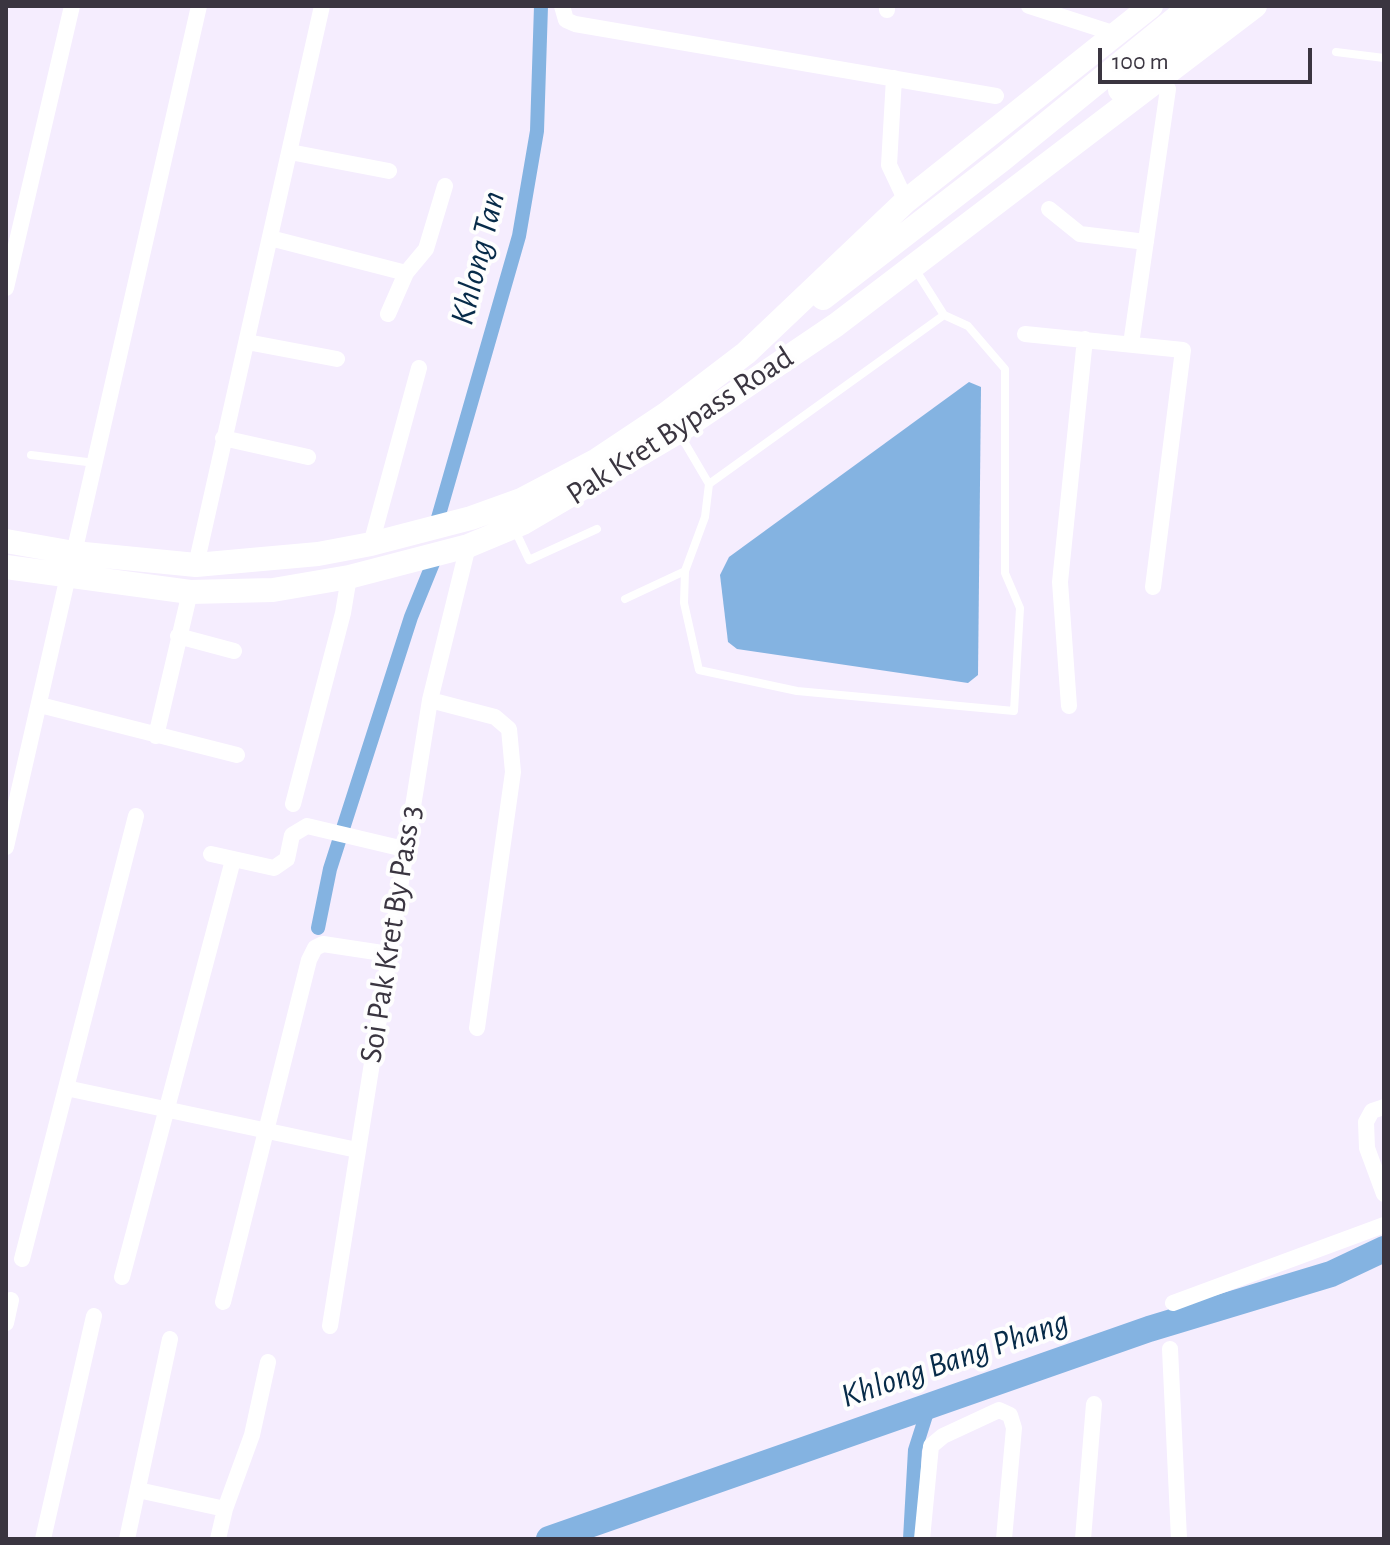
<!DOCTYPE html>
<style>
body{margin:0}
#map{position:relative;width:1390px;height:1545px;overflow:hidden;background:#f5edfe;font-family:"Alegreya Sans",sans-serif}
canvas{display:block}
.frame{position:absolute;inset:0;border:8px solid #3a3540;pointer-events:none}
.scale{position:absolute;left:1098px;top:48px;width:214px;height:36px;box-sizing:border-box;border:4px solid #3a3540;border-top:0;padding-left:10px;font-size:24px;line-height:28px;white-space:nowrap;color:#3a3540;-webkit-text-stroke:6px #fefefe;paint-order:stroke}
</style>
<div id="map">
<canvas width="1390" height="1545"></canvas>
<div class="frame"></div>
<div class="scale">100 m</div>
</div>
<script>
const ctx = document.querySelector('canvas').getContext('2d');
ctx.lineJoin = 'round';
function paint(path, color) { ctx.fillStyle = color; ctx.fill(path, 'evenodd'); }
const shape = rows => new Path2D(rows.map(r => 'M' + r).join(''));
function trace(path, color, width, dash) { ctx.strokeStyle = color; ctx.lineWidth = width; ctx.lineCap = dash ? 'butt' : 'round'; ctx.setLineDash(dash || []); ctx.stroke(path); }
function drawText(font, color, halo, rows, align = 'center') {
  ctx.font = font + ' "Alegreya Sans",sans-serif'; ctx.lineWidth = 8; ctx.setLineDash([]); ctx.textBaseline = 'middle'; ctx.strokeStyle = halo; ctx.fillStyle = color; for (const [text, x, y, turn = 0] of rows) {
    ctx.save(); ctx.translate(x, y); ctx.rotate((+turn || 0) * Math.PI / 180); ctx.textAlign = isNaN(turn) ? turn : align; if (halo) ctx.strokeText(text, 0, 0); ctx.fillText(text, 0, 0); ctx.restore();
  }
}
const water = shape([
 [969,382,981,387,978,675,968,683,737,649,728,642,720,575,729,557]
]);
const canal = shape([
 [438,518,519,236,537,131,541,6],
 [318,928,330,869,411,617,433,563],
 [910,1539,915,1450,929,1406]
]);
const river = shape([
 [549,1539,1149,1329,1331,1274,1384,1249]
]);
const service = shape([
 [1336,52,1384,58],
 [679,433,709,484,705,517,685,571,684,603,699,670,797,691,1014,711,1020,608,1005,573,1005,369,968,326,944,315,915,269],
 [31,455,95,463],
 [709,484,944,315],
 [514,528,529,560,597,529],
 [625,599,685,571]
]);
const minor = shape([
 [562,6,566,20,575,24,996,96],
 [1029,6,1116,34],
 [887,10,887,6],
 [894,78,889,165,906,201],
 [290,152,389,171],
 [1049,209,1080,234,1146,242],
 [270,238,406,273,426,249,445,186],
 [6,288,72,6],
 [388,314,406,273],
 [1025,334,1183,350,1153,587],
 [247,342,337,359],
 [1131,344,1168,89,1161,78],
 [223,438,308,457],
 [371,544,419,368],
 [74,553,199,6],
 [196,565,322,6],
 [178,636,234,651],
 [430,700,495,717,509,729,513,772,477,1028],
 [40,705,237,755],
 [1069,706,1060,582,1085,339],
 [156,736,190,592],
 [293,804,343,613,349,577],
 [6,847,68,576],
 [211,854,274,868,287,859,292,835,307,826,404,849],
 [66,1088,357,1150],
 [1384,1107,1372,1111,1366,1122,1367,1148,1384,1194],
 [22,1259,136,816],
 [122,1277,233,860],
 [223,1302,309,960,315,948,323,944,389,954],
 [1173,1303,1384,1225],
 [6,1323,11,1300],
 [330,1326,430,700,468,546],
 [1170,1349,1179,1539],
 [138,1490,225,1509],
 [43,1539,94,1316],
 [127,1539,170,1339],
 [218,1539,225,1509,252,1435,268,1362],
 [922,1539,931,1446,943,1436,999,1410,1010,1415,1014,1428,1004,1539],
 [1083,1539,1094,1404]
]);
const secondary = shape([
 [1120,90,1224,6],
 [823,298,1003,159,1191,6],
 [6,541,74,553,196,565,251,560,318,554,371,544,471,518,521,500,597,460,666,414,746,353,906,201,1151,6],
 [6,567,190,592,273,590,349,577,468,546,523,523,678,432,836,325,1255,6]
]);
const streetNames = [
 ["Pak Kret Bypass Road",680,426,-33],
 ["Soi Pak Kret By Pass 3",391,934,-81]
];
const waterNames = [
 ["Khlong Tan",478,258,-76],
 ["Khlong Bang Phang",955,1359,-19]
];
paint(water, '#84b3e1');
trace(canal, '#84b3e1', 14);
trace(river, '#84b3e1', 26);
trace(service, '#fff', 8);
trace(minor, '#fff', 16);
trace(secondary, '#fff', 24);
drawText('32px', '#3a3540', '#fefefe', streetNames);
drawText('italic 34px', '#072b49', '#fefefe', waterNames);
</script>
